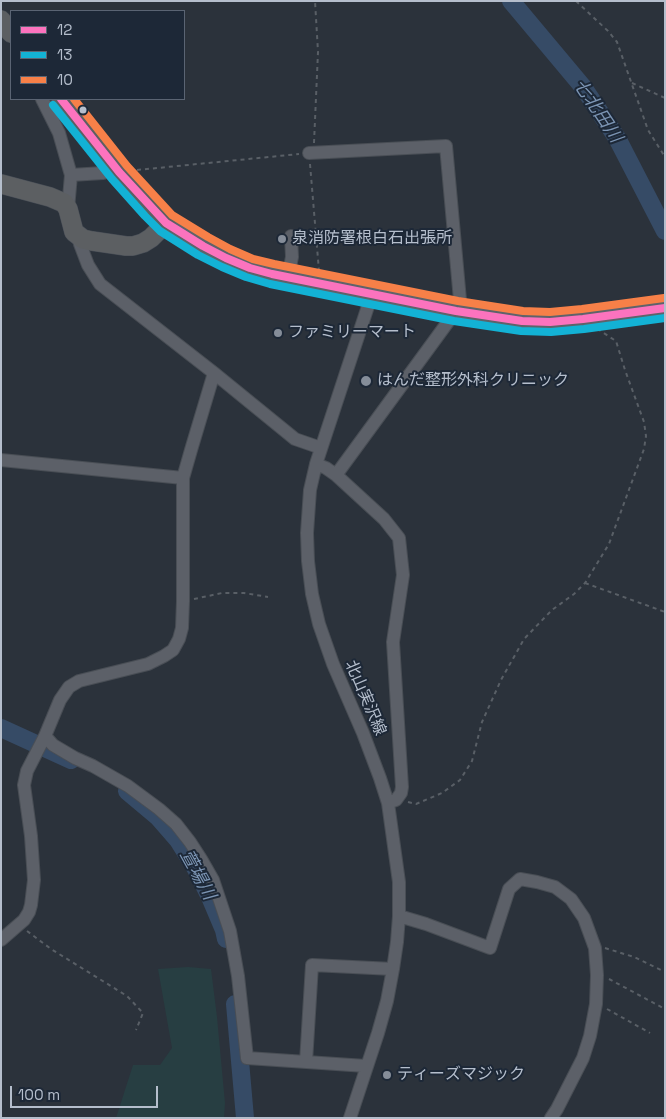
<!DOCTYPE html>
<meta charset="utf-8">
<style>
body{margin:0}
#map{position:relative;width:666px;height:1119px;overflow:hidden;background:#2b323b;font-family:"Space Grotesk",sans-serif}
canvas{display:block}
.frame{position:absolute;inset:0;border:2px solid #b5becc;pointer-events:none}
.legend{position:absolute;left:10px;top:10px;width:175px;height:90px;box-sizing:border-box;background:#1d2837;border:1px solid #5a6473;margin:0;padding:6px 9px;list-style:none;font-size:15px;color:#b5becc}
.legend li{display:flex;align-items:center;gap:10px;height:25px}
.legend b{width:25px;border:1px solid #5a6473}
.scale{position:absolute;left:10px;top:1086px;width:148px;height:22px;box-sizing:border-box;border:2px solid #b5becc;border-top:0;padding-left:6px;font-size:15px;line-height:18px;white-space:nowrap;color:#b5becc;-webkit-text-stroke:4px #1d2837;paint-order:stroke}
</style>
<div id="map">
<canvas width="666" height="1119"></canvas>
<div class="frame"></div>
<ul class="legend">
<li><b style="height:6px;background:#fc73be"></b>12</li>
<li><b style="height:6px;background:#13b2d5"></b>13</li>
<li><b style="height:6px;background:#f78048"></b>10</li>
</ul>
<div class="scale">100 m</div>
</div>
<script>
const ctx = document.querySelector('canvas').getContext('2d');
ctx.lineJoin = 'round';
function paint(path, color) { ctx.fillStyle = color; ctx.fill(path, 'evenodd'); }
const shape = rows => new Path2D(rows.map(r => 'M' + r).join(''));
function trace(path, color, width, dash) { ctx.strokeStyle = color; ctx.lineWidth = width; ctx.lineCap = dash ? 'butt' : 'round'; ctx.setLineDash(dash || []); ctx.stroke(path); }
function drawText(font, color, halo, rows, align = 'center') {
  ctx.font = font + ' "Space Grotesk","Noto Sans JP",sans-serif'; ctx.lineWidth = 4; ctx.setLineDash([]); ctx.textBaseline = 'middle'; ctx.strokeStyle = halo; ctx.fillStyle = color; for (const [text, x, y, turn = 0] of rows) {
    ctx.save(); ctx.translate(x, y); ctx.rotate((+turn || 0) * Math.PI / 180); ctx.textAlign = isNaN(turn) ? turn : align; if (halo) ctx.strokeText(text, 0, 0); ctx.fillText(text, 0, 0); ctx.restore();
  }
}
const green = shape([
 [188,967,211,969,217,1017,225,1103,224,1118,116,1118,133,1065,160,1065,172,1048,158,969]
]);
const river = shape([
 [511,1,583,87,617,138,665,231],
 [1,728,71,760],
 [127,791,158,817,178,840,196,869,210,897,224,930,226,939],
 [235,1004,245,1118]
]);
const path = shape([
 [576,1,608,31,617,42,648,130,665,157],
 [632,83,665,98],
 [314,143,318,52,315,1],
 [310,164,319,271],
 [137,170,299,154],
 [585,583,665,612],
 [194,599,222,593,244,593,268,597],
 [408,802,416,804,442,793,460,780,472,761,482,722,501,680,524,639,552,610,574,594,585,583,609,544,644,449,646,436,644,422,625,370,616,341,599,330],
 [27,931,51,949,127,996,143,1013,136,1030],
 [605,948,634,957,665,972],
 [609,979,665,1009],
 [607,1009,650,1033]
]);
const minor = shape([
 [42,99,59,133,71,175,68,209],
 [309,153,446,146,461,311],
 [71,175,103,173],
 [78,236,80,244,88,265,100,284,214,373,295,439,321,448],
 [288,277,292,257,291,236],
 [1,460,183,478],
 [316,464,326,468,336,475,384,519,399,538,403,575,393,642,402,787,401,793,396,800,388,803],
 [336,475,456,311],
 [45,736,53,745,75,758,93,766,128,786,159,809,176,824,190,842,201,859,213,880,230,931,238,976,247,1058,366,1066],
 [399,916,426,924,490,948,509,889,520,879,537,882,555,887,571,899,584,918,595,948,597,975,596,1004,590,1036,583,1058,557,1109,551,1118],
 [1,940,24,920,29,912,31,905,34,880,31,836,24,785,27,771,45,736,60,700,69,687,79,681,148,664,164,656,173,650,179,639,182,628,183,601,183,478,191,450,214,373],
 [306,1062,312,965,393,969],
 [350,1118,378,1033,387,1001,393,969,397,942,399,916,399,882,388,803,380,778,363,733,333,664,319,624,312,594,308,561,307,533,310,490,316,464,372,294]
]);
const major = shape([
 [166,223,203,246,226,258,250,268,272,274,456,311,522,321,550,322,583,319,665,308]
]);
const highway = shape([
 [1,20,11,33],
 [1,184,50,197,64,203,68,209,74,232,83,239,92,241,126,246,133,246,143,243,151,238,166,223,152,209,119,172,61,99]
]);
const bus1 = shape([
 [61,99,119,172,166,223,203,246,226,258,250,268,272,274,456,311,522,321,550,322,583,319,665,308]
]);
const bus2 = shape([
 [53,105,112,179,145,216,160,231,198,255,222,267,246,277,270,284,454,321,521,331,551,332,584,329,665,318]
]);
const bus3 = shape([
 [74,99,127,166,172,215,208,237,230,249,253,259,274,264,458,301,523,311,550,312,582,309,664,298]
]);
const markers = [
 [83,110,4.5,"#b5becc"],
 [282,239,5,"#858d99"],
 [278,333,5,"#858d99"],
 [366,381,6,"#858d99"],
 [387,1075,5,"#858d99"]
];
const poiNames = [
 ["泉消防署根白石出張所",292,239],
 ["ファミリーマート",288,333],
 ["はんだ整形外科クリニック",377,381],
 ["ティーズマジック",397,1075]
];
const streetNames = [
 ["北山実沢線",365,698,67]
];
const waterNames = [
 ["七北田川",597,111,56],
 ["萱場川",197,875,61]
];
paint(green, '#273e42');
trace(river, '#364b66', 18);
trace(minor, '#494e55', 14);
trace(major, '#494e58', 18);
trace(highway, '#484e57', 20);
trace(path, '#595f66', 2, [4, 4]);
trace(minor, '#5c6068', 12);
trace(major, '#5e636a', 16);
trace(highway, '#5c5f62', 19);
trace(bus1, '#fc73be', 8);
trace(bus2, '#13b2d5', 8);
trace(bus3, '#f78048', 8);
for (const [x, y, r, color] of markers) { const dot = new Path2D(); dot.arc(x, y, r, 0, 2 * Math.PI); ctx.fillStyle = color; ctx.fill(dot); trace(dot, '#1d2837', 2); }
drawText('16px', '#b5becc', '#1d2837', poiNames, 'left');
drawText('16px', '#b5becc', '#1d2837', streetNames);
drawText('italic 18px', '#7c95b4', '#1d2837', waterNames);
</script>
